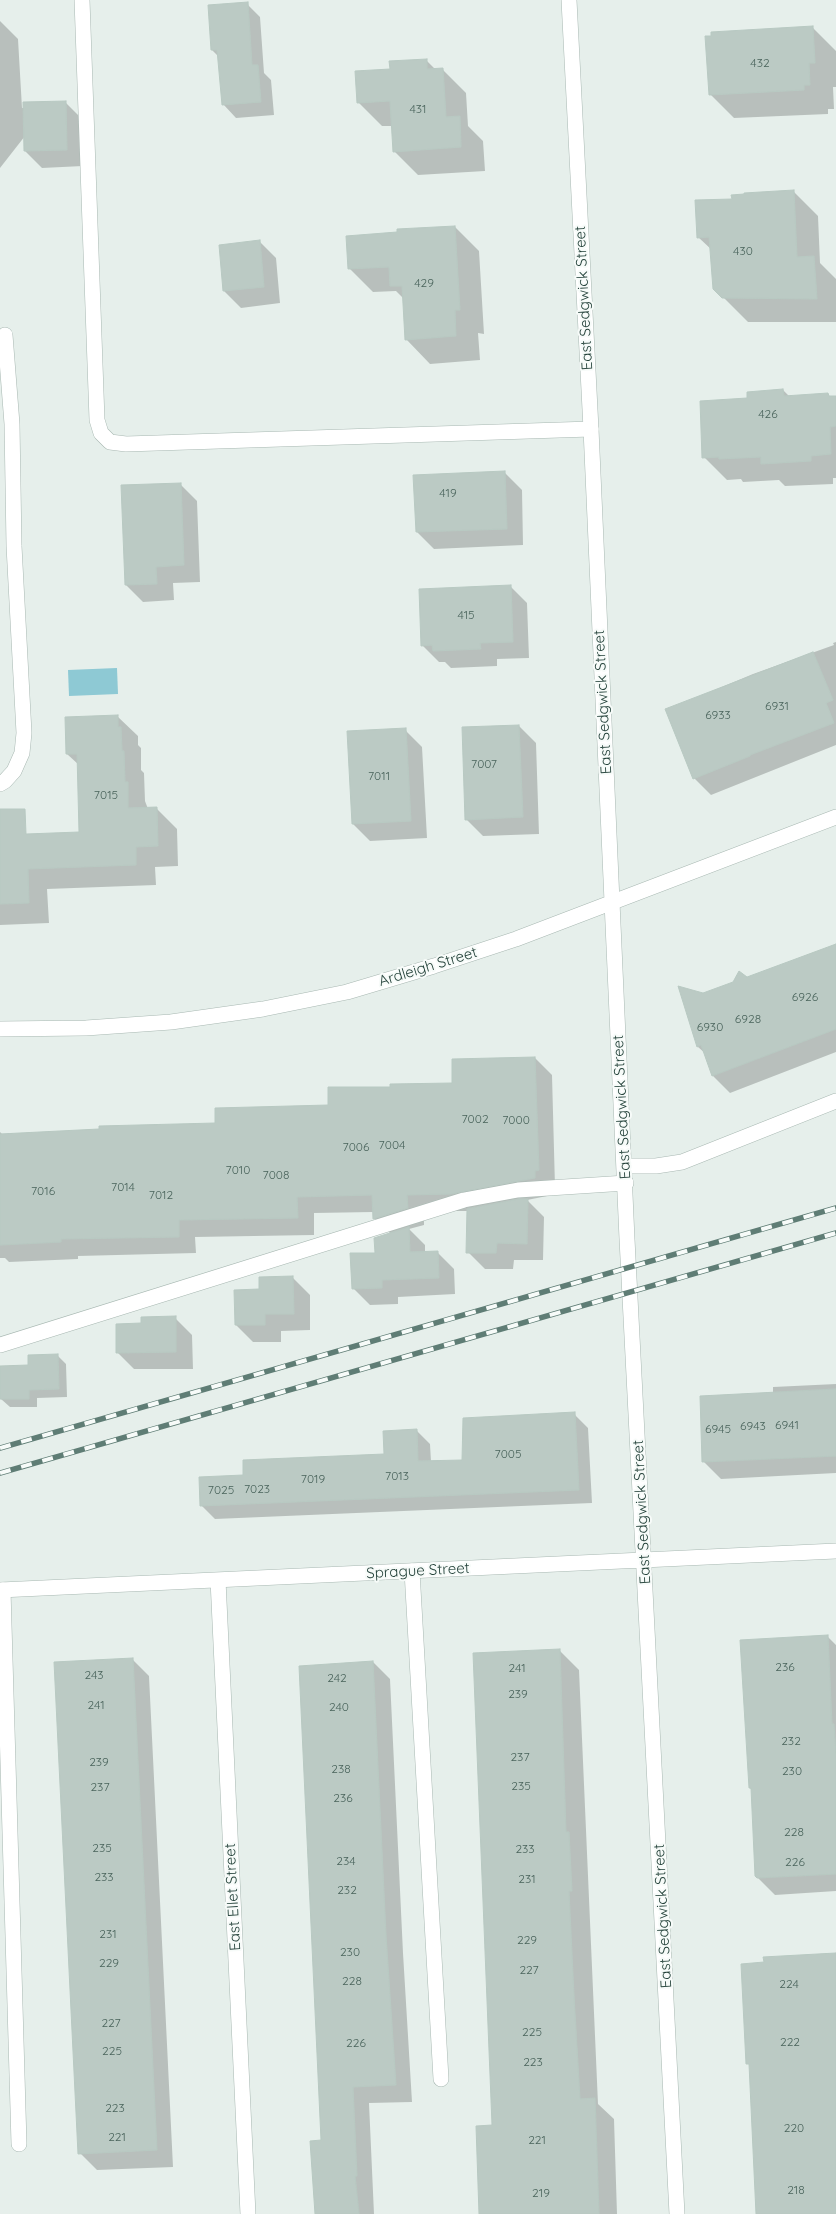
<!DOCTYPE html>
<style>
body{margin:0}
canvas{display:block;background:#e6efeb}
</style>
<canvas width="836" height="2214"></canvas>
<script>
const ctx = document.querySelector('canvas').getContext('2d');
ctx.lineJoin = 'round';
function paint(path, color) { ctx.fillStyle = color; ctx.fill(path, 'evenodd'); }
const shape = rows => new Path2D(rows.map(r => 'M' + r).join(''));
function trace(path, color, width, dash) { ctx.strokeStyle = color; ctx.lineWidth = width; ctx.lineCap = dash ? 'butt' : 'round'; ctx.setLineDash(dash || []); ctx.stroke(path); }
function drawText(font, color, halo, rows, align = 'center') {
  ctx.font = font + ' Quicksand,sans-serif'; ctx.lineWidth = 4; ctx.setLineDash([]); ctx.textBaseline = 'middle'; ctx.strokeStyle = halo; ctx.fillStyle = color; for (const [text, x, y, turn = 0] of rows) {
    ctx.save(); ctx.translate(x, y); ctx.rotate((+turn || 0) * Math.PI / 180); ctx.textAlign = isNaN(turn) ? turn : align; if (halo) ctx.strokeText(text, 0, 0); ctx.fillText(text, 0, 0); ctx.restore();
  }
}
const water = shape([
 [117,668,118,694,69,696,68,670]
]);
const shadow = shape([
 [247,4,260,17,264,73,271,80,274,115,236,118,223,104,219,57,212,50],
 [0,21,18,39,22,108,65,102,82,119,83,166,42,168,25,151,25,136,0,168],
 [813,28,836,51,836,87,833,87,834,109,828,109,828,114,734,118,710,94],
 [426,60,436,70,442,69,466,93,468,126,483,141,485,171,418,175,394,151,392,126,382,126,358,102,391,70],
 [794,192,818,216,820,263,836,279,836,322,748,322,714,288,713,251,698,237,733,200],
 [455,227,479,251,484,334,478,333,480,360,430,364,406,339,404,299,396,291,373,292,349,268],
 [259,241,276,258,280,303,241,308,224,291],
 [783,390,790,397,828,395,830,397,836,397,836,478,833,478,833,484,785,486,779,480,743,482,741,479,727,480,704,457,749,399],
 [505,473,522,490,523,545,434,549,417,532],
 [180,484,197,501,200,582,173,583,174,600,143,602,126,585],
 [510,586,527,603,529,658,497,659,497,666,451,668,445,662,439,662,422,645],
 [836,642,836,745,711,795,694,778,667,710,753,674,834,645,833,643],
 [117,716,138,736,138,745,141,748,141,770,144,773,145,801,148,809,157,809,177,829,178,866,155,867,156,885,47,889,49,923,0,925,0,836,80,833,79,765,67,754],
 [519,726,536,743,539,834,483,836,466,819],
 [405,730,422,747,427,838,370,841,353,824],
 [836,945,836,1052,730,1093,713,1076,706,1054,698,1047,680,987,703,994],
 [535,1058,552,1075,555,1187,552,1195,527,1200,544,1217,543,1260,514,1260,513,1269,485,1269,468,1252,469,1211,424,1211,424,1225,409,1229,425,1245,425,1253,437,1252,454,1269,455,1294,398,1297,398,1304,370,1305,353,1288,391,1234,374,1218,374,1212,314,1213,314,1235,195,1237,196,1253,78,1256,78,1259,9,1262,5,1258,0,1258,0,1132,3,1135,216,1124,329,1106,391,1088,454,1084],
 [293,1278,310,1295,310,1330,281,1331,281,1342,253,1342,236,1325,261,1290],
 [175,1318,192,1335,193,1369,134,1369,117,1352,143,1325],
 [57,1355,66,1364,67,1397,37,1398,37,1407,10,1407,1,1399,30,1367],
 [836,1384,836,1473,721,1479,704,1462,773,1393,773,1387],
 [574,1414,588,1428,592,1503,215,1519,201,1505,244,1476,385,1456,416,1430,430,1444,431,1462,463,1462],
 [827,1636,836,1645,836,1891,775,1895,756,1876,752,1790,750,1788],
 [559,1650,579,1670,598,2104,614,2119,617,2214,481,2214],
 [132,1659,149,1676,173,2167,97,2170,80,2153],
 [373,1662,390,1679,403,1953,412,2102,369,2103,374,2214,316,2214]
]);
const building = shape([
 [248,2,252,65,258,65,261,102,222,105,217,50,211,50,208,5,248,2],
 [813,26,815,63,809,63,810,85,804,85,804,90,709,95,705,36,711,36,711,32,813,26],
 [427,59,427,69,443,68,446,117,460,116,461,147,393,152,390,101,357,103,355,71,390,69,389,61,427,59],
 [66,101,67,150,24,151,23,102,66,101],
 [794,190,797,257,814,256,817,299,722,298,713,289,709,237,697,238,695,200,732,199,731,195,744,194,744,193,794,190],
 [455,226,460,310,455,310,456,336,405,340,402,286,390,286,389,267,348,269,346,236,397,232,397,229,455,226],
 [260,240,264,287,223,291,219,245,260,240],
 [783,389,784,396,828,393,829,396,836,396,836,426,830,427,831,454,811,456,811,461,761,464,761,457,719,459,719,457,702,458,700,401,747,398,747,392,783,389],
 [505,471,507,529,416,532,413,475,505,471],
 [181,483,184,565,156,567,157,584,125,585,121,485,181,483],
 [511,585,513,642,480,643,481,649,433,651,432,645,421,646,419,589,511,585],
 [813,652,833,700,826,703,834,723,750,755,750,756,693,779,665,709,813,652],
 [118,715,118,727,121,727,122,751,124,751,125,782,128,782,128,808,157,807,158,846,136,847,136,865,28,869,29,903,0,904,0,809,25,809,26,834,79,832,77,754,66,754,65,717,118,715],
 [519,725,523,817,465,820,462,727,519,725],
 [406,728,411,821,352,824,347,731,406,728],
 [836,944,836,1029,712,1076,701,1045,697,1047,678,986,703,993,733,982,739,971,747,977,836,944],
 [535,1057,539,1170,535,1171,535,1178,451,1194,407,1195,408,1208,373,1219,372,1195,297,1197,298,1218,179,1220,179,1237,61,1239,61,1242,0,1245,0,1134,99,1129,99,1126,215,1123,215,1108,328,1105,328,1087,390,1087,390,1084,452,1083,452,1059,535,1057],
 [519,1199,528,1199,527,1244,497,1243,496,1253,466,1253,467,1209,519,1199],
 [409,1227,410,1252,438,1251,439,1278,382,1280,382,1288,352,1289,350,1253,375,1253,374,1238,409,1227],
 [293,1276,294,1314,265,1314,265,1325,235,1325,234,1290,259,1289,259,1277,293,1276],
 [176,1316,176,1352,116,1353,116,1324,141,1323,141,1317,176,1316],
 [58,1354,59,1389,29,1390,29,1399,0,1399,0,1366,28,1365,28,1355,58,1354],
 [836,1389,836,1456,702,1462,700,1396,836,1389],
 [575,1412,579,1490,200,1506,199,1477,243,1475,243,1460,384,1454,383,1431,417,1429,418,1461,462,1460,463,1418,575,1412],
 [828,1635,832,1724,834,1724,836,1754,836,1874,757,1878,755,1876,751,1788,749,1788,740,1640,828,1635],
 [560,1649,566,1832,569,1832,572,1891,569,1891,574,1996,580,2099,595,2098,599,2214,479,2214,476,2126,492,2125,473,1653,560,1649],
 [133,1658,157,2150,78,2154,54,1662,133,1658],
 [373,1661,386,1935,396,2085,353,2087,357,2176,355,2176,359,2214,315,2214,310,2141,321,2140,299,1666,373,1661],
 [836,1953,836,2214,756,2214,749,2064,746,2064,741,1964,764,1962,763,1957,836,1953]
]);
const lane = shape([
 [82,0,97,420,101,433,110,442,126,444,591,429],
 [0,784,5,781,14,771,22,753,24,733,14,546,12,424,5,335],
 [625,1166,656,1166,682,1162,836,1101],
 [0,1345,464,1200,518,1190,626,1183],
 [412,1571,441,2079],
 [3,1590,19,2144]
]);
const street = shape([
 [569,0,591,429,627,1239,677,2214],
 [0,1029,86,1028,171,1022,263,1009,347,992,434,966,516,939,836,817],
 [218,1580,248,2214],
 [0,1590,836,1551]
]);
const rail = shape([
 [0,1448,836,1208],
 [0,1473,836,1233]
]);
const numberNames = [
 ["432",760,63],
 ["431",418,109],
 ["430",743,251],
 ["429",424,283],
 ["426",768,414],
 ["419",448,493],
 ["415",466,615],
 ["6931",777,706],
 ["6933",718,715],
 ["7007",484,764],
 ["7011",379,776],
 ["7015",106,795],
 ["6926",805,997],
 ["6928",748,1019],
 ["6930",710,1027],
 ["7002",475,1119],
 ["7000",516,1120],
 ["7004",392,1145],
 ["7006",356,1147],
 ["7010",238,1170],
 ["7008",276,1175],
 ["7014",123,1187],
 ["7016",43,1191],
 ["7012",161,1195],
 ["6941",787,1425],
 ["6943",753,1426],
 ["6945",718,1429],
 ["7005",508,1454],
 ["7013",397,1476],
 ["7019",313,1479],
 ["7023",257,1489],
 ["7025",221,1490],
 ["236",785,1667],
 ["241",517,1668],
 ["243",94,1675],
 ["242",337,1678],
 ["239",518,1694],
 ["241",96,1705],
 ["240",339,1707],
 ["232",791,1741],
 ["237",520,1757],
 ["239",99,1762],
 ["238",341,1769],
 ["230",792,1771],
 ["235",521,1786],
 ["237",100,1787],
 ["236",343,1798],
 ["228",794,1832],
 ["235",102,1848],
 ["233",525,1849],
 ["234",346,1861],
 ["226",795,1862],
 ["233",104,1877],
 ["231",527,1879],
 ["232",347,1890],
 ["231",108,1934],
 ["229",527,1940],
 ["230",350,1952],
 ["229",109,1963],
 ["227",529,1970],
 ["228",352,1981],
 ["224",789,1984],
 ["227",111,2023],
 ["225",532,2032],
 ["222",790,2042],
 ["226",356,2043],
 ["225",112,2051],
 ["223",533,2062],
 ["223",115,2108],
 ["220",794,2128],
 ["221",117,2137],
 ["221",537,2140],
 ["218",796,2190],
 ["219",541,2193]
];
const streetNames = [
 ["East Sedgwick Street",584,298,-93],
 ["East Sedgwick Street",603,702,-93],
 ["Ardleigh Street",428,967,-17],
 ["East Sedgwick Street",622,1107,-93],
 ["East Sedgwick Street",642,1512,-93],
 ["Sprague Street",418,1571,-3],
 ["East Ellet Street",233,1897,-93],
 ["East Sedgwick Street",663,1916,-93]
];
paint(water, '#8ec9d4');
paint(shadow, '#0003');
paint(building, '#bbcac4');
trace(building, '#b8c9c2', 1);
trace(lane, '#a8b8b2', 16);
trace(street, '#a8b8b2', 16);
trace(lane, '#fff', 15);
trace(street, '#fff', 15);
trace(rail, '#5f7d75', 5.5);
trace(rail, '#f7fbf9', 4, [11]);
drawText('12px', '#4a645c', null, numberNames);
drawText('15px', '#24423a', '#f7fbf9', streetNames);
</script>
